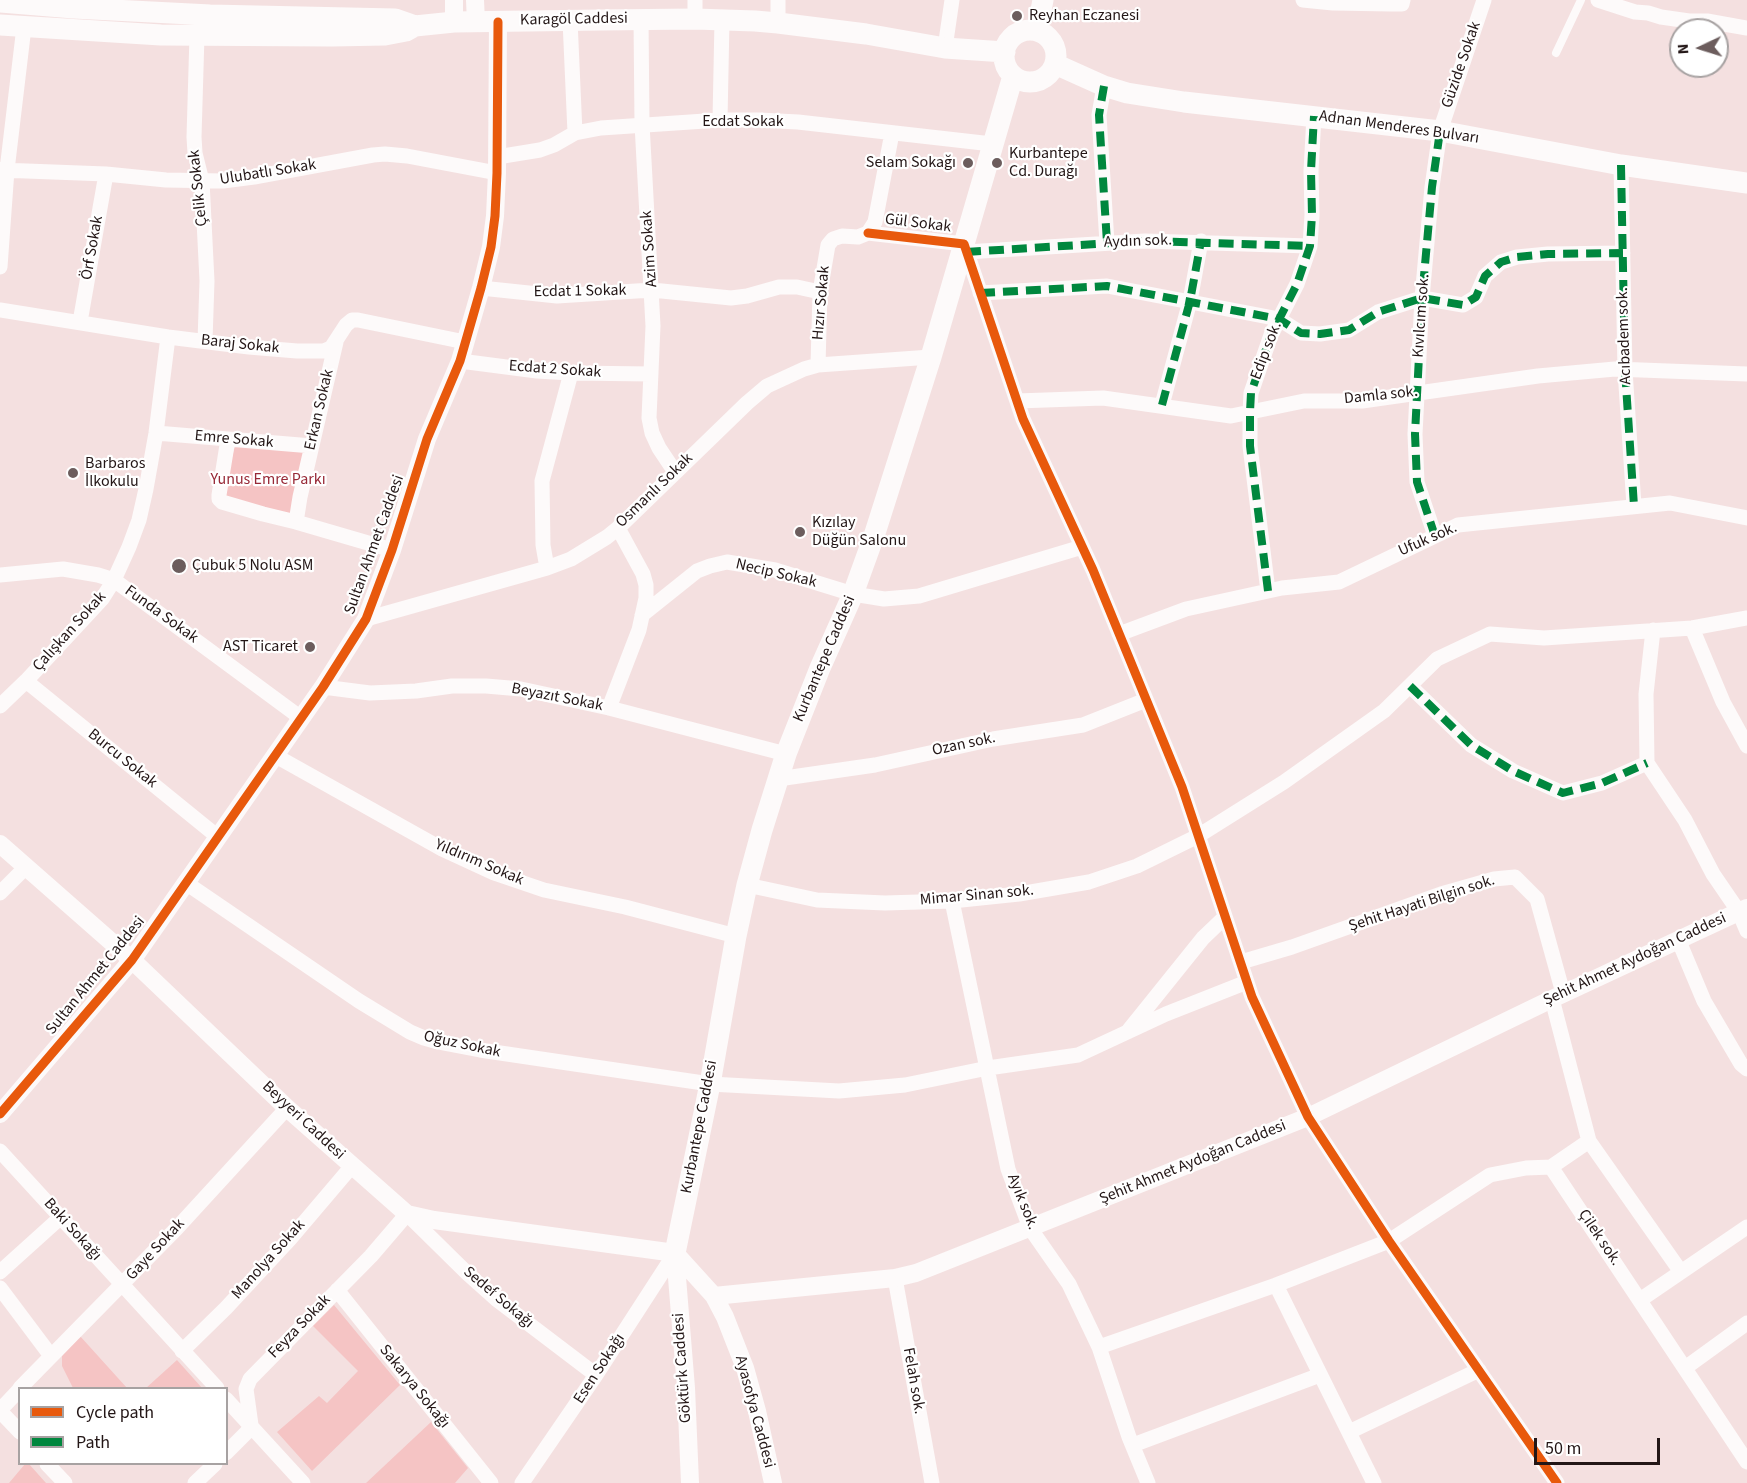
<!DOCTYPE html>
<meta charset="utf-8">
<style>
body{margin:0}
#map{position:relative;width:1747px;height:1483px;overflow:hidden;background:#f4e0e0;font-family:"Source Sans 3",sans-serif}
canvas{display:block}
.legend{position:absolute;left:18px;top:1387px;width:210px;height:78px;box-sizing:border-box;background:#fff;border:2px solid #a7a2a2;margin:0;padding:8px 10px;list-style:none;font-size:18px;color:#231616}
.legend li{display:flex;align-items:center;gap:12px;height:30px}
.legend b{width:30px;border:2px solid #a7a2a2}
.north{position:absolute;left:1669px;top:18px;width:60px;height:60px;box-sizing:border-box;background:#fff;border:2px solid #a7a2a2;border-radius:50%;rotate:266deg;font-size:16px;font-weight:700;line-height:24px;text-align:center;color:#231616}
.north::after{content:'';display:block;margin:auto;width:21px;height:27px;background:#6c5d5d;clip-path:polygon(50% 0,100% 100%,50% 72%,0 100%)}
.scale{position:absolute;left:1534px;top:1438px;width:126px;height:27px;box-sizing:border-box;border:3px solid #231616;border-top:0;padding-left:8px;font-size:18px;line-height:21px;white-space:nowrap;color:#231616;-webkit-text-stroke:4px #fff;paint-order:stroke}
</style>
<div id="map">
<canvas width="1747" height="1483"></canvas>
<ul class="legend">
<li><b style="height:8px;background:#e8590c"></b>Cycle path</li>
<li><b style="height:8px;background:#00873e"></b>Path</li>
</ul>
<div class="north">N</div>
<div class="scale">50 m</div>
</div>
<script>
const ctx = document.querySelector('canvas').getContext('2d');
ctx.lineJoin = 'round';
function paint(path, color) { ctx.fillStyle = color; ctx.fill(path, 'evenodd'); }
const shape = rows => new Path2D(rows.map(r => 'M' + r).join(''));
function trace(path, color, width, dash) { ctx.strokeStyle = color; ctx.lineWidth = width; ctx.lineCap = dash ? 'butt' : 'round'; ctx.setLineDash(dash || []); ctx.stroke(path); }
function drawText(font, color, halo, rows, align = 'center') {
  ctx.font = font + ' "Source Sans 3",sans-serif'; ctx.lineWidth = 4.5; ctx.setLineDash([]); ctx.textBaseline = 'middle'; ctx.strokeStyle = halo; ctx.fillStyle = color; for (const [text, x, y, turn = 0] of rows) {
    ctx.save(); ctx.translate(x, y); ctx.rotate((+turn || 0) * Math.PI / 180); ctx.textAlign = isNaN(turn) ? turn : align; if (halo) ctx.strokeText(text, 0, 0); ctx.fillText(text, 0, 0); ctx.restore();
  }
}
const green = shape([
 [235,446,306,451,292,522,221,499],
 [334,1305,400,1385,312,1471,277,1432,319,1396,327,1403,358,1371,313,1326],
 [80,1336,127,1388,73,1388,62,1366,62,1356],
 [177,1360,202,1388,146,1388],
 [431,1422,468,1468,455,1483,366,1483],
 [25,1464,29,1464,46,1483,9,1483]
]);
const service = shape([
 [1556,53,1581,0]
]);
const minor = shape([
 [778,0,778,23],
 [1303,0,1333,3,1391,4,1402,4,1403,0],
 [1598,0,1635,12,1648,13,1661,17,1689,21,1707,21,1747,28],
 [641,19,642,124,653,326,649,418,652,433,659,448,675,472],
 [695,19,695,0],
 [570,20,575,133],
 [197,35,194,137,195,153,202,181,207,281,205,341],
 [945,48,952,0],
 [1104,86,1099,115,1107,243],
 [720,120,722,20],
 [497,157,540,150,554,145,575,133,601,128,720,120,759,120,798,122,992,144],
 [1621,165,1625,370,1634,506],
 [0,170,106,174,166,180,223,181,254,177,373,155,385,154,407,156,497,173],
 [868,233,964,244,1023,419,1093,570,1182,787,1252,997,1308,1117,1389,1241,1557,1483],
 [966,252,1145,241,1310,246],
 [0,267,7,170,24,27],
 [481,288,557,296,652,290,731,298,747,296,779,287,797,287,820,292],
 [980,293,1107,286,1279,319,1301,333,1320,334,1349,330,1378,312,1422,298,1463,305,1476,297,1485,276,1501,262,1517,257,1548,254,1623,253],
 [0,310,168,337,249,347,297,351,324,351,331,348,346,325,352,320,358,320,465,342],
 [80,322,106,174],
 [336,342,300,497,296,522,392,550],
 [460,361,537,371,571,373,651,374],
 [818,365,820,292,828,245,833,239,842,236,858,237,868,233,875,222,892,133],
 [1017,401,1103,398,1231,416,1304,401,1362,401,1538,376,1615,369,1747,374],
 [1162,405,1190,301,1201,241],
 [156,433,312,446],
 [228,439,219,495,219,499,222,502,263,514,296,522],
 [1435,536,1417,482,1415,434,1422,298,1432,187,1440,131,1484,0],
 [547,568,543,545,542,481,571,373],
 [0,575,63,569,98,575,114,580,301,718],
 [1268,591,1250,446,1250,412,1251,393,1271,335,1297,284,1310,246,1312,215,1311,171,1314,116],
 [642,615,697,571,710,566,727,562,775,570,853,594,884,599,919,596,1082,547],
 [366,619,547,568,571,559,607,537,618,528,747,403,767,386,804,369,818,365,931,357],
 [1692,628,1723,702,1747,746],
 [1653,630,1646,694,1647,763,1685,820,1713,874,1739,912,1747,931],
 [1119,634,1186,609,1282,588,1339,582,1458,525,1670,503,1747,518],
 [26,681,218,837],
 [1410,686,1471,745,1513,771,1563,793,1602,783,1647,763],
 [323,687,370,693,416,691,452,686,486,686,521,689,609,708,786,754],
 [0,706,26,681,102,599,114,580,129,547,139,520,146,489,156,433,168,337],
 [609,708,639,630,646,598,646,585,643,574,618,528],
 [274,755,442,849,494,873,544,890,625,907,736,936],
 [778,779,875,765,993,739,1083,725,1146,700],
 [186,883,359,1001,410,1032,424,1038,438,1042,480,1050,710,1084,839,1091,905,1085,988,1068,1078,1055,1166,1014,1247,982],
 [747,885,817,900,885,903,952,901,1019,894,1089,882,1137,866,1198,836,1284,782,1384,711,1437,659,1490,634,1544,638,1692,628,1747,618],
 [0,893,26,867],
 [952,901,1008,1169,1030,1228,1069,1284,1099,1347,1129,1437,1148,1483],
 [1678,939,1704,1001,1741,1064,1747,1069],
 [1241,962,1292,947,1441,894,1494,879,1515,877,1537,899,1563,993],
 [1552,999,1589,1141],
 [1129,1030,1203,938,1225,917],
 [0,1151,217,1388],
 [1551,1167,1589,1141,1681,1272],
 [0,1272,61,1217],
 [895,1278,932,1483],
 [0,1288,51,1356],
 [337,1290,491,1483],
 [1640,1300,1747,1227],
 [1099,1347,1276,1285],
 [182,1351,226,1308,290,1239,352,1166],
 [1685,1368,1747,1323],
 [20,1388,177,1228,287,1108],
 [226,1399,303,1483],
 [0,1410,20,1389],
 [0,1411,20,1432],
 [1349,1432,1479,1370],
 [1133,1445,1320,1375],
 [226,1453,247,1432,251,1425,246,1389,250,1379,371,1256,407,1214,468,1274,496,1299,596,1375],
 [47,1464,65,1483],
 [195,1483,215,1464],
 [522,1483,596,1375,675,1253],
 [1374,1483,1276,1285,1389,1241,1490,1175,1526,1168,1551,1167,1747,1462]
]);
const tertiary = shape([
 [475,0,476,22],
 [454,22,454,0],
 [0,844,132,960,287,1108,407,1214,434,1220,675,1253],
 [0,1114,132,960,323,687,366,619,392,550,427,439,460,361,481,288,491,247,495,216,497,173,498,22],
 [675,1253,714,1296,725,1317,745,1368,757,1411,773,1483],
 [675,1253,686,1388,690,1483],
 [714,1296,895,1278,916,1273,1308,1117,1552,999,1747,908]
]);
const secondary = shape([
 [0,2,74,8,210,15,395,19,415,26,454,22,601,20,695,19,755,21,778,23,866,34,945,48,1005,52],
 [0,25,161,35,332,36,385,35,406,31,415,26],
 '1004 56a26 26 0 1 1 52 0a26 26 0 1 1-52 0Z',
 [1037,31,1043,0],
 [1055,64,1104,86,1127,93,1184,102,1440,131,1621,165,1747,183],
 [675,1253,710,1084,736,936,747,885,762,830,786,754,820,668,853,594,874,536,931,357,1013,76]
]);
const quiet = shape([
 [1104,86,1099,115,1107,243],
 [1621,165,1625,370,1634,506],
 [966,252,1145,241,1310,246],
 [980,293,1107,286,1279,319,1301,333,1320,334,1349,330,1378,312,1422,298,1463,305,1476,297,1485,276,1501,262,1517,257,1548,254,1623,253],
 [1162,405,1190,301,1201,241],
 [1435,536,1417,482,1415,434,1422,298,1432,187,1440,131],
 [1268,591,1250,446,1250,412,1251,393,1271,335,1297,284,1310,246,1312,215,1311,171,1314,116],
 [1410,686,1471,745,1513,771,1563,793,1602,783,1647,763]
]);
const cycleway = shape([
 [868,233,964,244,1023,419,1093,570,1182,787,1252,997,1308,1117,1389,1241,1557,1483],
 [0,1114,132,960,323,687,366,619,392,550,427,439,460,361,481,288,491,247,495,216,497,173,498,22]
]);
const markers = [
 [1017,16,6,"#6c5d5d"],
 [968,163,6,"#6c5d5d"],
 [997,163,6,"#6c5d5d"],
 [73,473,6,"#6c5d5d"],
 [800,532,6,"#6c5d5d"],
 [179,566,8,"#6c5d5d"],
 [310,647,6,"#6c5d5d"]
];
const poiNames = [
 ["Reyhan Eczanesi",1029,16],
 ["Kurbantepe",1009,154],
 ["Cd. Durağı",1009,172],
 ["Selam Sokağı",956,163,"right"],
 ["Barbaros",85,464],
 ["İlkokulu",85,482],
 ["Kızılay",812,523],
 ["Düğün Salonu",812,541],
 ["Çubuk 5 Nolu ASM",192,566],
 ["AST Ticaret",298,647,"right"]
];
const streetNames = [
 ["Karagöl Caddesi",574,20,-1],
 ["Güzide Sokak",1462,65,-71],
 ["Ecdat Sokak",743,122],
 ["Adnan Menderes Bulvarı",1399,128,8],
 ["Ulubatlı Sokak",268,173,-9],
 ["Çelik Sokak",199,188,-96],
 ["Gül Sokak",918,224,7],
 ["Aydın sok.",1138,242,-2],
 ["Örf Sokak",93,248,-80],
 ["Azim Sokak",650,249,-94],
 ["Ecdat 1 Sokak",580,292,-1],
 ["Hızır Sokak",822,303,-85],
 ["Kıvılcım sok.",1422,316,-86],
 ["Acıbadem sok.",1625,336,-92],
 ["Baraj Sokak",240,345,6],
 ["Edip sok.",1267,351,-69],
 ["Ecdat 2 Sokak",555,370,4],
 ["Damla sok.",1381,396,-6],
 ["Erkan Sokak",320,410,-77],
 ["Emre Sokak",234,440,5],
 ["Osmanlı Sokak",655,491,-44],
 ["Ufuk sok.",1428,540,-24],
 ["Sultan Ahmet Caddesi",375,545,-70],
 ["Necip Sokak",776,574,13],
 ["Funda Sokak",161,615,36],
 ["Çalışkan Sokak",70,632,-48],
 ["Kurbantepe Caddesi",825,659,-67],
 ["Beyazıt Sokak",557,698,11],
 ["Ozan sok.",964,745,-12],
 ["Burcu Sokak",122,759,39],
 ["Yıldırım Sokak",479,863,23],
 ["Mimar Sinan sok.",977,896,-5],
 ["Şehit Hayati Bilgin sok.",1422,904,-18],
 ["Şehit Ahmet Aydoğan Caddesi",1635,960,-25],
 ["Sultan Ahmet Caddesi",96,976,-51],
 ["Oğuz Sokak",462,1045,12],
 ["Beyyeri Caddesi",303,1121,43],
 ["Kurbantepe Caddesi",700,1127,-79],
 ["Şehit Ahmet Aydoğan Caddesi",1193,1163,-22],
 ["Ayık sok.",1022,1202,68],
 ["Baki Sokağı",72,1230,48],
 ["Çilek sok.",1599,1238,56],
 ["Gaye Sokak",156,1250,-47],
 ["Manolya Sokak",269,1260,-48],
 ["Sedef Sokağı",498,1298,40],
 ["Feyza Sokak",300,1327,-46],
 ["Göktürk Caddesi",683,1368,-94],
 ["Esen Sokağı",600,1369,-57],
 ["Felah sok.",913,1381,80],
 ["Sakarya Sokağı",414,1387,51],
 ["Ayasofya Caddesi",754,1412,75]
];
const parkNames = [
 ["Yunus Emre Parkı",268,480]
];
paint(green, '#f5c4c4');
trace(service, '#fdfafa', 8);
trace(minor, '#fdfafa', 15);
trace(tertiary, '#fdfafa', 18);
trace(secondary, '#fdfafa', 21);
trace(quiet, '#00873e', 8, [15, 8]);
trace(cycleway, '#e8590c', 9);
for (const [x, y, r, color] of markers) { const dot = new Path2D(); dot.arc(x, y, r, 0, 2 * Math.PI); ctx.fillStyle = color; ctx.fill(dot); trace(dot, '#fff', 2); }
drawText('16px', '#231616', '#fff', poiNames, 'left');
drawText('16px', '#231616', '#fff', streetNames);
drawText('16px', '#972937', '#fff', parkNames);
</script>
